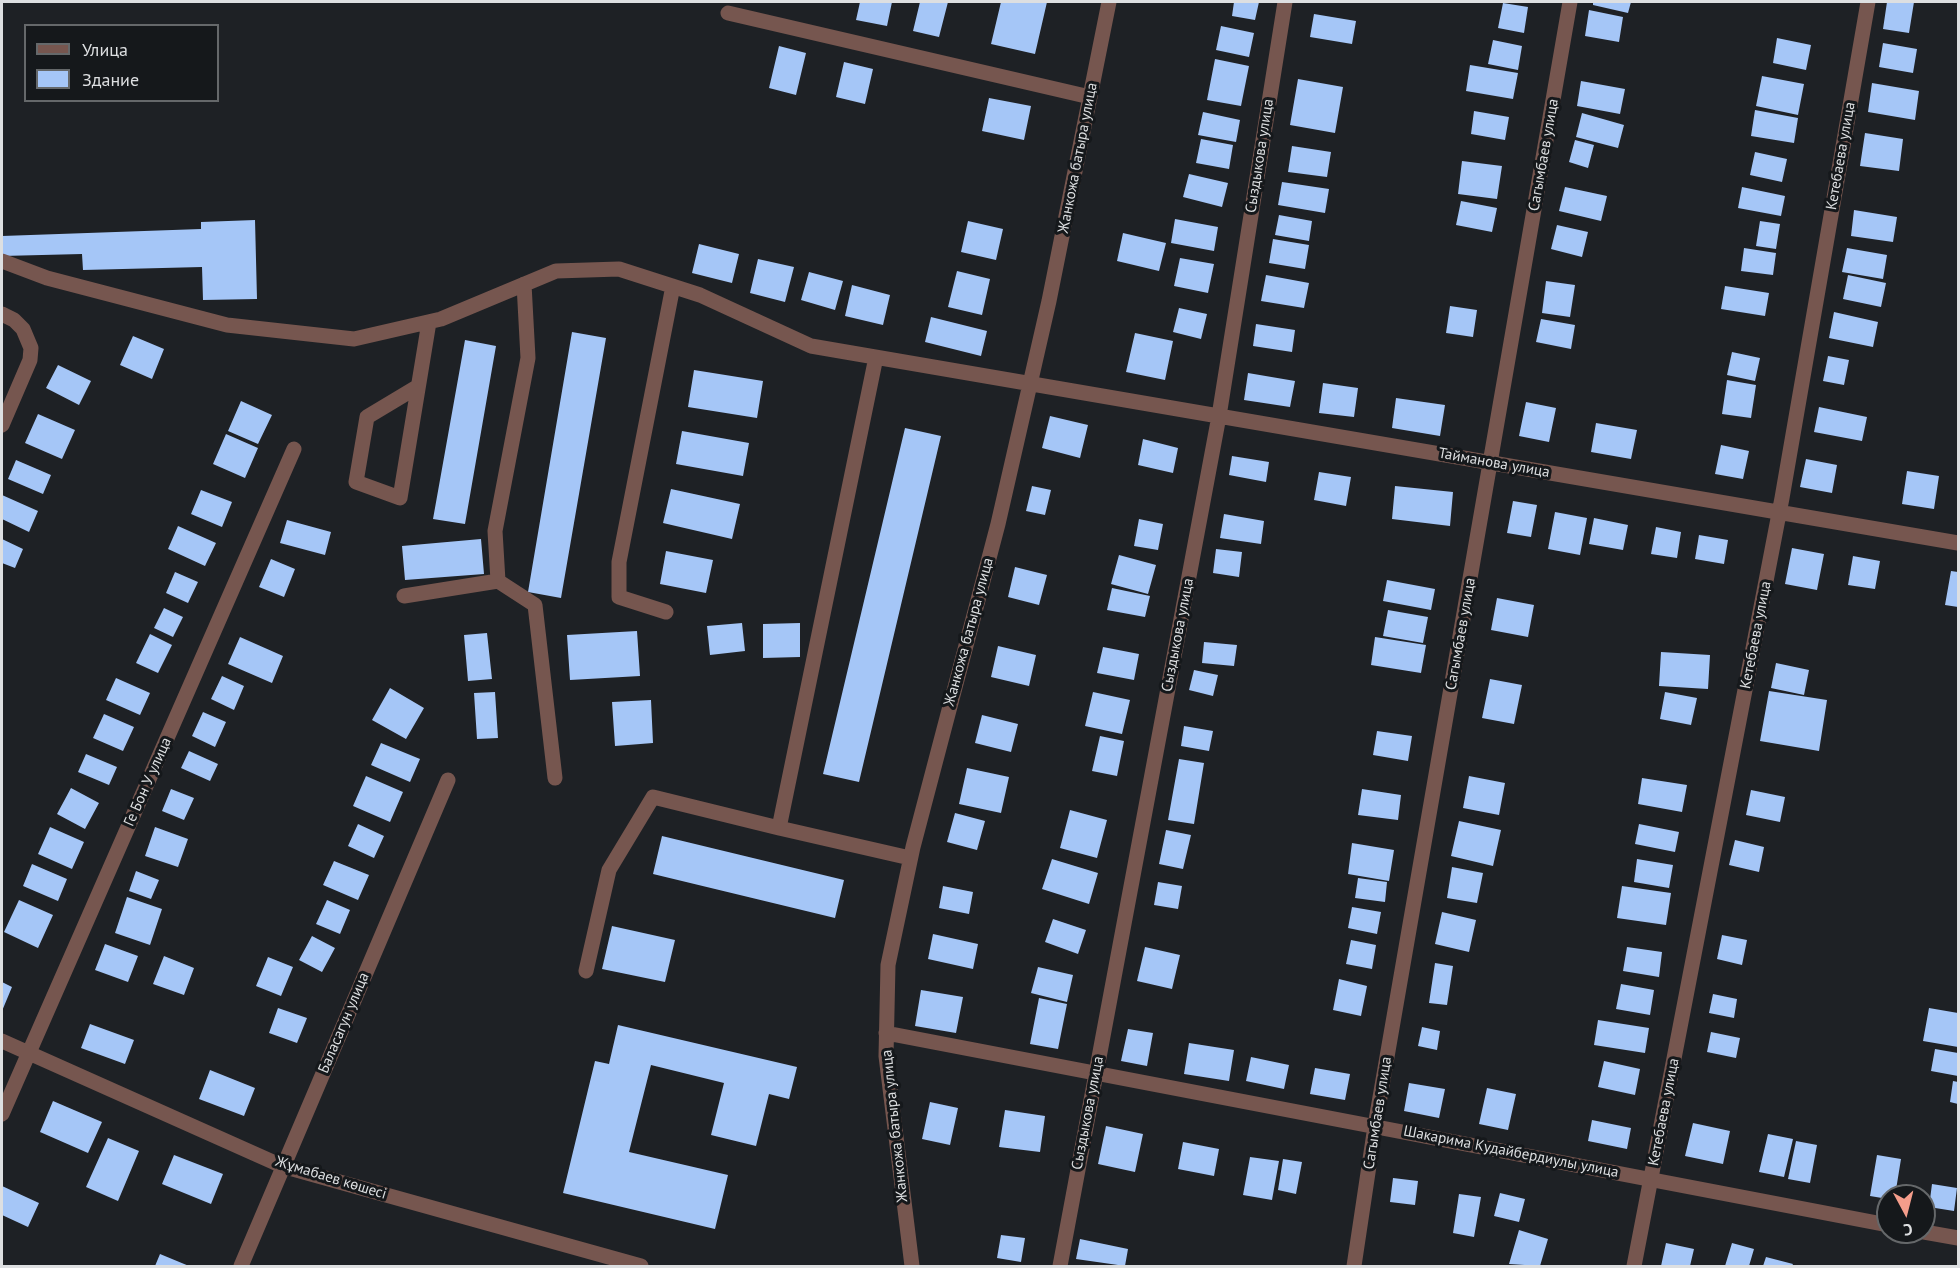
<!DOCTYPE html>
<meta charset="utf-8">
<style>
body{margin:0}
#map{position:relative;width:1960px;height:1268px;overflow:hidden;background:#1e2125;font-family:"PT Sans",sans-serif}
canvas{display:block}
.frame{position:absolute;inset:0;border:3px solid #dddfe1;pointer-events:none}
.legend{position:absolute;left:24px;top:24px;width:195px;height:78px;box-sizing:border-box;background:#15181b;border:2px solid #65686a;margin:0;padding:8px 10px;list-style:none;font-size:18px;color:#dddfe1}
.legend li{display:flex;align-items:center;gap:12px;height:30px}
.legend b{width:30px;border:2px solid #65686a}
.north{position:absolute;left:1876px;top:1184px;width:60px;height:60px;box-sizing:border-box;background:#15181b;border:2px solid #65686a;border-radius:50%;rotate:173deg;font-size:16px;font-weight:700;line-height:24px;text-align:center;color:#dddfe1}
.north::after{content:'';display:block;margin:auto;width:21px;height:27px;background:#f49d8b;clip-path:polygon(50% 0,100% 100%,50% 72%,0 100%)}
</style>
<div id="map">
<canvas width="1960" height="1268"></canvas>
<div class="frame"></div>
<ul class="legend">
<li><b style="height:8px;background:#76564f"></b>Улица</li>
<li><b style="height:16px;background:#a5c6f7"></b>Здание</li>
</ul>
<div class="north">С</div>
</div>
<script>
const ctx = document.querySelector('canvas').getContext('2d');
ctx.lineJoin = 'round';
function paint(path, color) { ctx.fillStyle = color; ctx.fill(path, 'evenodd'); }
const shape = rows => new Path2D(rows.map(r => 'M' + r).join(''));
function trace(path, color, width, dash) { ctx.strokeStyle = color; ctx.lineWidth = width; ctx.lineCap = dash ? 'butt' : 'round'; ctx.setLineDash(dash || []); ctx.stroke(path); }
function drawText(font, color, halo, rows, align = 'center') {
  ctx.font = font + ' "PT Sans",sans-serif'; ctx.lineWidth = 6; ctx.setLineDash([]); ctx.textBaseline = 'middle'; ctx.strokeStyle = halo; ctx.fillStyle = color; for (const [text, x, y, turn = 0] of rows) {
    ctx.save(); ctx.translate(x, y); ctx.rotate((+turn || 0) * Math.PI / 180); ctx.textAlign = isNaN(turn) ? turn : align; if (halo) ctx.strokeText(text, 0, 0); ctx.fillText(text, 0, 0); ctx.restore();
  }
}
const building = shape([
 [860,2,892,2,887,26,856,20],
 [920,2,948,2,939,37,913,31],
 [1001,2,1047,2,1035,54,991,44],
 [1234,2,1259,2,1255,20,1232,16],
 [1593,2,1631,2,1628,13,1593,5],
 [1887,2,1914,2,1909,33,1883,29],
 [1503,3,1528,7,1524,33,1498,28],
 [1589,10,1623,17,1619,42,1585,36],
 [1314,14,1356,21,1352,44,1310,37],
 [1221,26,1254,33,1249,57,1216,50],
 [1777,38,1811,45,1806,70,1773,63],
 [1493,40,1522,46,1518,70,1488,64],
 [1883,43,1917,49,1913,73,1879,67],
 [779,46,806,53,796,95,769,88],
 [1215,59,1249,66,1241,106,1207,100],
 [844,62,873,69,865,104,836,97],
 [1470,65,1518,73,1513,99,1466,91],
 [1762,76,1804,84,1798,115,1756,106],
 [1298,79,1343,87,1335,133,1290,125],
 [1581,81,1625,89,1620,114,1577,106],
 [1872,83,1919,91,1915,120,1868,112],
 [989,98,1031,106,1024,140,982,131],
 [1755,110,1798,118,1794,143,1751,136],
 [1474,111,1509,117,1505,140,1471,134],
 [1203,112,1240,120,1236,142,1198,135],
 [1582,113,1624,125,1618,148,1576,137],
 [1865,133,1903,139,1899,171,1860,166],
 [1201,139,1233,145,1229,169,1196,163],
 [1575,140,1594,145,1588,168,1569,162],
 [1292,146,1331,152,1327,177,1288,172],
 [1755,152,1787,159,1782,182,1750,175],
 [1462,161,1502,166,1497,199,1458,194],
 [1189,174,1228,183,1222,207,1183,197],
 [1282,182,1329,189,1325,213,1278,205],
 [1565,187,1607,196,1601,221,1559,211],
 [1742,187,1785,196,1781,216,1738,208],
 [1461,201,1497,208,1492,232,1456,225],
 [1854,210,1897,217,1893,242,1851,236],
 [1279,215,1312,221,1309,241,1275,235],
 [1175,219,1218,227,1214,251,1171,243],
 [255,220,257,299,203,300,202,267,83,270,82,254,2,256,2,236,201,229,201,222],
 [968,221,1003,229,996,260,961,252],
 [1760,221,1780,224,1776,249,1756,246],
 [1557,225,1588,232,1582,257,1551,249],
 [1123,233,1166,243,1159,271,1117,261],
 [1273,239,1309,245,1305,269,1269,263],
 [699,244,739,254,732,283,692,273],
 [1744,248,1776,253,1773,275,1741,271],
 [1847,248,1887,255,1883,279,1842,272],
 [1180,258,1214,264,1208,293,1174,286],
 [758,259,794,267,785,302,750,293],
 [957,271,990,279,982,315,948,307],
 [809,272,843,281,835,310,801,300],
 [1266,275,1309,283,1304,308,1261,301],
 [1848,275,1886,283,1881,307,1843,299],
 [1546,281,1575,285,1570,317,1542,313],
 [852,285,890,295,883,325,845,316],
 [1725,286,1769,293,1765,316,1721,309],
 [1450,306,1477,310,1473,337,1446,333],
 [1179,308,1207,314,1201,339,1173,332],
 [1834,312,1878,322,1873,347,1829,338],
 [931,317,987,331,981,356,925,342],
 [1541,319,1575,325,1571,349,1536,342],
 [1256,324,1295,330,1292,352,1253,346],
 [572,332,606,338,561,598,528,592],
 [1135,333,1173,341,1165,380,1126,372],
 [133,336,164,349,152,379,120,365],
 [465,340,496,346,465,524,433,519],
 [1732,352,1760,358,1755,381,1727,375],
 [1828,356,1849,360,1844,385,1823,381],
 [58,365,91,381,79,405,46,388],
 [694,370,763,381,757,418,688,407],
 [1248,373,1295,381,1290,407,1244,400],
 [1727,380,1756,385,1751,418,1722,414],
 [1323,383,1358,388,1354,417,1319,413],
 [1396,398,1445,405,1440,436,1392,428],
 [241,401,272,415,258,444,228,431],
 [1526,402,1556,408,1549,442,1519,436],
 [1819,407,1867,417,1862,441,1814,432],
 [38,414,75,430,62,459,25,443],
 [1050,416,1088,425,1080,458,1042,448],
 [1596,423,1637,430,1631,459,1591,452],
 [905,428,941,436,859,782,823,774],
 [682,431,749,443,743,476,676,464],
 [226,434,258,448,245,478,213,464],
 [1143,439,1178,448,1173,473,1138,465],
 [1721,445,1749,451,1743,479,1715,474],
 [1232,456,1269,462,1266,482,1229,475],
 [1806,459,1837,465,1832,493,1800,487],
 [16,460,51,475,43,494,8,479],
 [1907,471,1939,476,1934,509,1902,504],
 [1319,472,1351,477,1346,506,1314,500],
 [1032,486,1051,490,1045,515,1026,511],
 [1395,486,1453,492,1450,526,1392,519],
 [671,489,740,504,732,539,663,523],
 [201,490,232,502,222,527,191,514],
 [2,495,38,511,29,532,2,519],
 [1513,501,1537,505,1531,537,1507,533],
 [1555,512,1587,518,1580,555,1548,549],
 [1224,514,1264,521,1261,544,1220,538],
 [1594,518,1628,525,1623,550,1589,544],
 [1139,519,1163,524,1158,550,1134,546],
 [287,520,331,532,325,555,280,543],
 [178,526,216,543,205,566,168,549],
 [1656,527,1681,532,1677,558,1651,554],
 [1699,535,1728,540,1724,564,1695,559],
 [2,539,23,549,15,568,2,563],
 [481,539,484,574,405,580,402,546],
 [1792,548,1824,554,1817,590,1785,584],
 [1216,549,1242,552,1239,577,1213,573],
 [666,551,713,560,706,593,660,584],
 [1119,555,1156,565,1148,594,1111,584],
 [1853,556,1880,561,1875,589,1848,585],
 [271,559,295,569,284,597,259,587],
 [1015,567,1047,575,1039,605,1008,597],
 [1951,571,1958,572,1958,607,1945,605],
 [175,572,198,582,188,603,166,593],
 [1387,580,1435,589,1431,610,1383,601],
 [1112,588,1150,596,1145,617,1107,610],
 [1497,598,1534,605,1528,637,1491,630],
 [164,608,183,617,173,637,154,628],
 [1388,610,1428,617,1423,643,1383,636],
 [742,623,745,651,710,655,707,626],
 [800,623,800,657,763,658,763,624],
 [637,631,640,676,570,680,567,635],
 [487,633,492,679,468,681,464,635],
 [150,634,172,645,158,673,136,663],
 [240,637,283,656,272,683,228,664],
 [1375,637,1426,645,1421,673,1371,665],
 [1204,642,1237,645,1234,666,1202,663],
 [998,646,1036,655,1029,686,991,677],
 [1103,647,1139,654,1134,680,1097,673],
 [1661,652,1710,655,1708,689,1659,686],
 [1776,663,1809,670,1804,695,1771,688],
 [1194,670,1218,675,1213,696,1189,690],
 [222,676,244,686,234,710,211,699],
 [116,678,150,693,140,715,106,700],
 [1490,679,1522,685,1514,724,1482,718],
 [390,688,424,708,406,739,372,720],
 [1769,691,1827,700,1819,751,1760,741],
 [495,692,498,738,477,739,474,693],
 [1093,692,1130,700,1122,734,1085,726],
 [1665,692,1697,698,1691,725,1660,719],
 [651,700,653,743,615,746,612,702],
 [203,712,226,722,215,747,192,736],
 [104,714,134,727,123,751,93,738],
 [982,715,1018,724,1011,752,975,743],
 [1184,726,1213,731,1209,751,1181,746],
 [1377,731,1412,736,1408,761,1373,755],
 [1100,736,1124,741,1117,776,1092,771],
 [381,743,420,759,410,782,371,765],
 [189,751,218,764,210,781,181,768],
 [86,754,117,767,109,785,78,772],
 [1179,759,1204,763,1194,824,1168,820],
 [967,768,1009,777,1001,813,959,804],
 [366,776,403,792,390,822,353,806],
 [1469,776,1505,783,1499,815,1463,808],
 [1642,778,1687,785,1682,812,1638,804],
 [71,788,99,803,85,829,57,814],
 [171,789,194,798,184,820,162,811],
 [1362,789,1401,795,1398,820,1358,815],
 [1751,790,1785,797,1780,822,1746,815],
 [1070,810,1107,820,1097,858,1060,848],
 [955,813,985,821,977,850,947,842],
 [1459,821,1501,830,1493,866,1451,856],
 [358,824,384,836,374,858,348,846],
 [1639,824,1679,832,1675,852,1635,844],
 [50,827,84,842,72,869,38,854],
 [155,827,188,839,178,867,145,856],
 [1166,830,1191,835,1183,869,1159,864],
 [662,836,844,880,835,918,653,874],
 [1735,840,1764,847,1759,872,1729,865],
 [1352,843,1394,850,1389,881,1348,874],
 [1052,859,1098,873,1089,904,1042,889],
 [1637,859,1673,865,1669,888,1634,882],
 [334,861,369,875,358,900,323,885],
 [32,864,67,879,58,901,23,886],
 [1452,867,1483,873,1477,903,1447,898],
 [136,871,159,880,151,899,129,891],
 [1358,878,1387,882,1385,902,1355,898],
 [1158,882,1182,886,1178,909,1154,905],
 [943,886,973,892,969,914,939,908],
 [1622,886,1671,893,1666,925,1617,918],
 [127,897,162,909,150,945,115,933],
 [19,900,53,915,38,948,4,932],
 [327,900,350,910,340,934,316,924],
 [1352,907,1381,912,1377,934,1348,928],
 [1442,912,1476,920,1469,952,1435,944],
 [1053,919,1086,930,1078,954,1045,942],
 [612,926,675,940,665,982,602,969],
 [933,934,978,944,973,969,928,959],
 [1722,935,1747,940,1742,965,1717,959],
 [312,936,335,948,322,972,299,960],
 [1351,940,1376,945,1372,969,1346,964],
 [105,944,138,956,128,982,95,970],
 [1145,947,1180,955,1172,989,1137,981],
 [1627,947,1662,952,1659,977,1623,971],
 [164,956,194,968,184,995,153,984],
 [268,957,293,967,281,996,256,986],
 [1435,963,1453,966,1447,1005,1429,1003],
 [1038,967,1073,975,1067,1002,1031,993],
 [1339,979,1367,986,1361,1016,1333,1010],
 [2,982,12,987,2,1011],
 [1621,984,1654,990,1650,1015,1616,1009],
 [921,990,963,997,956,1033,915,1026],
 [1713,994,1737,999,1734,1018,1709,1013],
 [1039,998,1067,1004,1058,1049,1030,1044],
 [278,1008,307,1018,297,1043,269,1033],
 [1929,1008,1958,1013,1958,1047,1923,1041],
 [1598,1020,1649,1028,1645,1053,1594,1045],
 [90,1024,134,1040,125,1064,81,1048],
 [618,1025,797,1067,789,1099,769,1094,756,1146,711,1135,724,1083,651,1065,629,1152,728,1175,715,1229,563,1193,595,1061,609,1064],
 [1422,1027,1440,1031,1437,1050,1418,1046],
 [1128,1029,1153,1033,1147,1066,1121,1061],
 [1711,1032,1740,1038,1736,1058,1707,1052],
 [1189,1043,1234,1050,1229,1081,1184,1074],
 [1935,1049,1958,1053,1958,1076,1931,1071],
 [1251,1057,1289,1065,1284,1089,1246,1081],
 [1604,1061,1640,1069,1635,1095,1598,1087],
 [1315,1068,1350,1074,1345,1100,1310,1094],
 [210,1070,255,1088,244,1116,199,1099],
 [1953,1081,1958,1082,1958,1104,1950,1102],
 [1409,1083,1445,1089,1439,1118,1404,1111],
 [1487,1088,1516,1094,1508,1130,1479,1124],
 [53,1101,102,1122,88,1153,40,1132],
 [930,1102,958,1108,950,1145,922,1139],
 [1005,1110,1045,1116,1040,1152,999,1147],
 [1592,1120,1631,1128,1627,1149,1588,1141],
 [1693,1123,1730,1131,1723,1164,1685,1156],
 [1106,1126,1143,1134,1135,1172,1098,1164],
 [1768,1134,1793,1139,1784,1177,1759,1172],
 [108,1138,139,1151,118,1201,86,1187],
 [1796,1141,1817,1145,1810,1183,1788,1179],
 [1183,1142,1219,1149,1214,1176,1178,1169],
 [174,1155,223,1174,211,1204,162,1184],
 [1877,1155,1901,1159,1895,1196,1888,1196,1888,1199,1870,1196],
 [1250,1157,1279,1161,1272,1200,1243,1195],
 [1283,1159,1302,1162,1296,1194,1278,1190],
 [1393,1178,1418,1181,1415,1205,1390,1202],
 [1932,1184,1957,1188,1954,1211,1929,1207],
 [2,1186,39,1203,28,1227,2,1215],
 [1500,1193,1525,1199,1519,1222,1494,1216],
 [1459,1194,1481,1197,1474,1237,1453,1233],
 [1519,1230,1548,1239,1540,1266,1509,1264],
 [1001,1235,1025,1238,1021,1262,997,1258],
 [1080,1239,1128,1249,1125,1266,1076,1259],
 [1666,1243,1694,1249,1690,1266,1661,1266],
 [1732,1243,1754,1249,1749,1266,1725,1266],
 [160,1254,189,1266,155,1266],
 [1766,1257,1793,1264,1792,1266,1763,1266]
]);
const minor = shape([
 [728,13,1090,97],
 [2,261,47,278,227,325,354,339,441,319,556,271,619,269,700,295,811,346,1958,543],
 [2,314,14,320,23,329,31,348,30,360,2,425],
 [876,357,779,828,910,858],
 [417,387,367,417,356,482,400,498,429,322],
 [498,581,535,605,555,778],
 [404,596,498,581,495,531,528,358,524,284],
 [666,612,619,597,619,562,673,286],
 [586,971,609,870,653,797,779,828],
 [886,1033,1888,1225],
 [2,1041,282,1166,641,1266],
 [2,1114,294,449],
 [1924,1232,1958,1238],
 [241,1266,448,780],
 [912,1266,886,1056,888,965,913,847,998,524,1049,301,1109,2],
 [1060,1266,1219,416,1285,2],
 [1354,1266,1375,1126,1570,2],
 [1634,1266,1782,498,1868,2]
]);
const streetNames = [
 ["Сагымбаев улица",1544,155,-80],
 ["Сыздыкова улица",1260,156,-81],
 ["Кетебаева улица",1841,156,-80],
 ["Жанкожа батыра улица",1078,158,-79],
 ["Тайманова улица",1494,463,10],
 ["Жанкожа батыра улица",969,632,-75],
 ["Сагымбаев улица",1461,634,-80],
 ["Сыздыкова улица",1178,635,-79],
 ["Кетебаева улица",1756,635,-79],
 ["Ге Бон У улица",148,782,-66],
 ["Баласагун улица",344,1023,-67],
 ["Кетебаева улица",1664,1112,-79],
 ["Сыздыкова улица",1088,1113,-79],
 ["Сагымбаев улица",1378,1113,-81],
 ["Жанкожа батыра улица",895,1126,-96],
 ["Шакарима Кудайбердиулы улица",1511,1152,11],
 ["Жұмабаев көшесі",331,1178,17]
];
paint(building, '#a5c6f7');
trace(minor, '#76564f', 15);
drawText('15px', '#dddfe1', '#15181b', streetNames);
</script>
